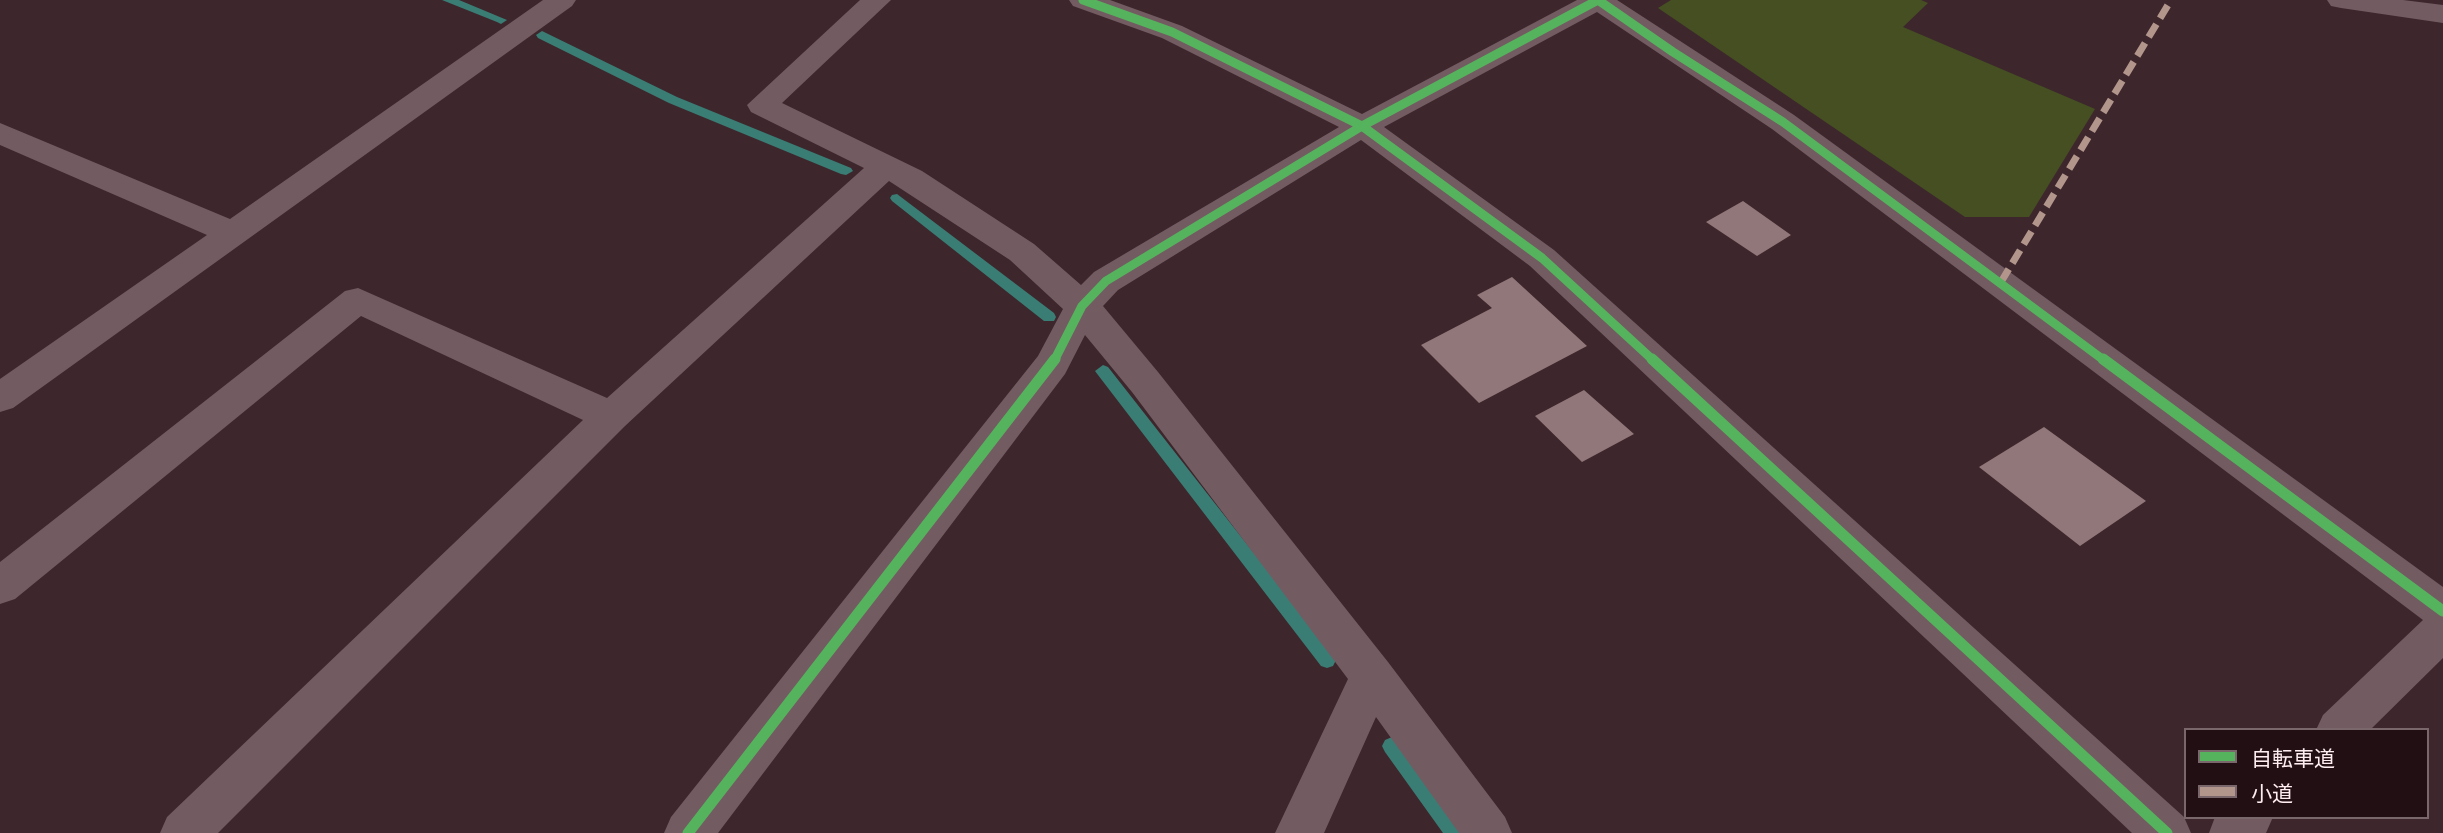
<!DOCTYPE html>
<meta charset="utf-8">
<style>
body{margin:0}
#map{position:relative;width:2443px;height:833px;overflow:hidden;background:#3d272d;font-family:"Noto Sans","Noto Sans JP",sans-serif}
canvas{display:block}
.legend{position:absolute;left:2184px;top:728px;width:245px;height:91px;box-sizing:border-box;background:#210f14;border:2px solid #79676c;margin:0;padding:9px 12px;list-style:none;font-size:21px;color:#fdecf0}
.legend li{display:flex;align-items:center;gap:14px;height:35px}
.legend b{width:35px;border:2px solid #79676c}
</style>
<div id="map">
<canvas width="2443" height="833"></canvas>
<ul class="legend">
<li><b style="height:9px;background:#56b35d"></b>自転車道</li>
<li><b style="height:9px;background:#b2968c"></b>小道</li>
</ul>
</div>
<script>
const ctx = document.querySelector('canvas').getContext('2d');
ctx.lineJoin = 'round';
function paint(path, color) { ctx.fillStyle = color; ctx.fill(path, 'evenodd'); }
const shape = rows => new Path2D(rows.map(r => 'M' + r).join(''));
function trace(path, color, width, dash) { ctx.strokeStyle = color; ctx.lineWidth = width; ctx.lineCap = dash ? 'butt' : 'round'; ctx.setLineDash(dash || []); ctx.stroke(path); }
const green = shape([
 [1671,0,1921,0,1928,3,1903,27,2095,109,2029,217,1965,217,1658,8]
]);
const stream = shape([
 [442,0,459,0,507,20,501,24,497,22,442,0],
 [542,31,677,97,851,168,853,171,846,175,841,174,669,103,538,38,536,35,542,31],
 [897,194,1054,313,1056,317,1054,321,1044,321,892,201,890,198,892,195,897,194],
 [1103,365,1108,367,1333,654,1336,660,1333,666,1327,668,1321,666,1098,375,1095,371,1103,365],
 [1392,737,1399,740,1465,833,1443,833,1385,752,1382,746,1385,740,1392,737]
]);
const building = shape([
 [1743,201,1791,235,1757,256,1706,222],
 [1512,277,1587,346,1479,403,1421,345,1492,308,1477,295],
 [1584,390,1634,434,1582,462,1535,416],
 [2044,427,2146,501,2080,546,1979,467]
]);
const minor = shape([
 [543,0,576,0,572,6,13,408,0,412,0,379,207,235,0,145,0,123,230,219,543,0],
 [860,0,891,0,782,103,922,171,1034,244,1081,285,1094,272,1339,127,1162,38,1073,6,1069,0,1110,0,1182,26,1362,114,1577,0,1617,0,1794,115,2443,587,2443,658,2370,730,2316,730,2323,715,2423,620,1772,129,1597,12,1384,127,1554,250,2184,817,2191,833,2132,833,1530,266,1361,140,1118,290,1103,306,1158,372,1388,662,1505,817,1512,833,1459,833,1376,717,1324,833,1275,833,1348,679,1132,392,1085,335,1065,374,718,833,664,833,671,817,1038,356,1063,309,1010,260,889,181,625,426,218,833,160,833,167,817,583,420,361,316,15,599,0,604,0,562,345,291,358,288,607,398,864,168,751,112,747,105,860,0],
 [2327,0,2403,0,2443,5,2443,23,2341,8,2331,6,2327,0],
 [2215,817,2273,817,2266,833,2209,833,2215,817]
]);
const quiet = shape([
 [2001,282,2171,0]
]);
const cyclewayFar1 = shape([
 [1083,0,1172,32,1362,126,1542,258,1654,361],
 [1054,361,1082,306,1106,281,1362,126,1598,0,1673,52,1783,122,2105,361]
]);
const cycleway = shape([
 [1652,359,2167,833],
 [2103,359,2443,611],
 [688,833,1055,359]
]);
paint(green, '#454f22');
paint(stream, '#3a7d74');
paint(building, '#917779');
paint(minor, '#725c62');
trace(quiet, '#b2968c', 7, [15, 7]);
trace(cyclewayFar1, '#56b35d', 9);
trace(cycleway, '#56b35d', 11);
</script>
